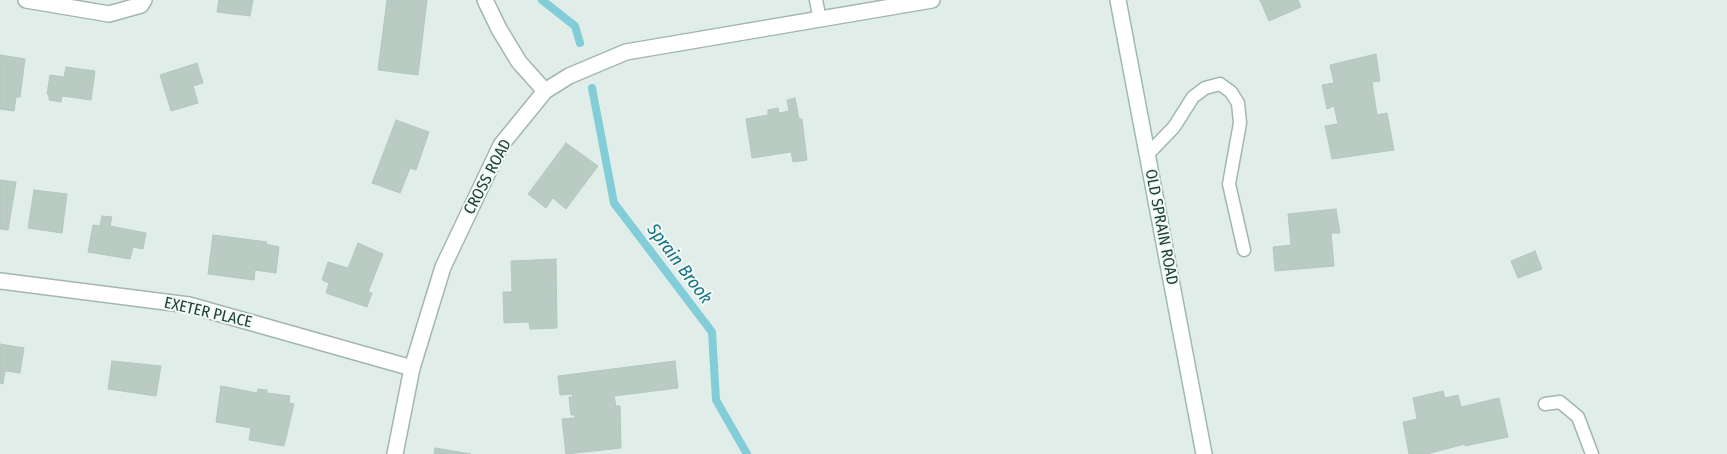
<!DOCTYPE html>
<style>
body{margin:0}
canvas{display:block;background:#e1ede8}
</style>
<canvas width="1727" height="454"></canvas>
<script>
const ctx = document.querySelector('canvas').getContext('2d');
ctx.lineJoin = 'round';
const shape = rows => new Path2D(rows.map(r => 'M' + r).join(''));
function trace(path, color, width, dash) { ctx.strokeStyle = color; ctx.lineWidth = width; ctx.lineCap = dash ? 'butt' : 'round'; ctx.setLineDash(dash || []); ctx.stroke(path); }
function paint(path, color) { ctx.fillStyle = color; ctx.fill(path, 'evenodd'); }
function drawText(font, color, halo, rows, align = 'center') {
  ctx.font = font + ' "Fira Sans Condensed",sans-serif'; ctx.lineWidth = 4; ctx.setLineDash([]); ctx.textBaseline = 'middle'; ctx.strokeStyle = halo; ctx.fillStyle = color; for (const [text, x, y, turn = 0] of rows) {
    ctx.save(); ctx.translate(x, y); ctx.rotate((+turn || 0) * Math.PI / 180); ctx.textAlign = isNaN(turn) ? turn : align; if (halo) ctx.strokeText(text, 0, 0); ctx.fillText(text, 0, 0); ctx.restore();
  }
}
const stream = shape([
 [542,0,575,26,580,43],
 [592,88,614,203,712,332,716,400,747,454]
]);
const building = shape([
 [219,0,253,0,250,16,217,12,219,0],
 [387,0,427,0,418,75,378,70,387,0],
 [1260,0,1298,0,1301,7,1269,21,1260,0],
 [1376,54,1380,81,1372,82,1377,115,1387,113,1394,150,1332,159,1325,126,1338,124,1334,106,1327,109,1322,85,1334,83,1330,65,1376,54],
 [0,55,25,59,20,97,16,97,14,111,0,109,0,55],
 [197,63,203,83,193,86,198,103,171,111,160,75,197,63],
 [66,67,95,71,91,100,62,96,61,102,49,100,49,95,47,94,50,75,64,77,66,67],
 [795,98,799,119,802,119,807,160,793,162,791,152,752,158,746,119,768,115,768,110,778,108,779,113,789,111,787,100,795,98],
 [396,120,429,132,416,170,410,168,400,193,372,183,396,120],
 [566,143,598,166,566,209,553,198,546,208,528,194,566,143],
 [0,180,16,182,8,230,0,229,0,180],
 [34,190,67,194,62,233,28,228,34,190],
 [1336,209,1340,233,1331,233,1334,266,1275,271,1273,247,1291,245,1288,214,1336,209],
 [102,216,112,217,110,226,146,233,143,249,133,247,130,259,88,252,93,225,100,226,102,216],
 [213,235,267,242,266,244,279,247,276,273,255,270,254,280,208,274,213,235],
 [358,243,383,254,368,292,372,293,367,307,326,293,329,283,322,280,328,262,348,268,358,243],
 [1535,251,1542,269,1518,278,1511,261,1535,251],
 [556,259,557,328,530,329,529,322,504,323,503,292,512,292,511,261,556,259],
 [0,344,24,348,20,373,5,371,3,384,0,383,0,344],
 [112,361,161,366,156,396,108,389,112,361],
 [675,361,678,388,614,396,616,406,620,406,621,448,566,454,562,419,575,418,575,415,571,415,569,397,573,397,572,394,560,395,558,376,675,361],
 [221,386,257,393,258,389,267,390,267,393,290,396,289,403,294,404,284,446,249,440,251,428,216,422,221,386],
 [1443,391,1445,398,1458,395,1461,407,1499,398,1508,437,1465,446,1465,444,1427,454,1409,454,1403,422,1417,419,1413,398,1443,391],
 [435,448,471,454,434,454,435,448]
]);
const lane = shape([
 [816,0,820,20],
 [1147,155,1174,127,1193,97,1205,88,1220,84,1231,92,1238,103,1240,123,1229,184,1244,250],
 [1545,404,1560,402,1578,417,1592,454]
]);
const street = shape([
 [26,0,109,14,141,5,144,0],
 [485,0,499,29,519,62,545,91],
 [0,281,189,305,412,368],
 [395,454,412,368,443,267,501,145,545,91,569,76,626,52,932,0]
]);
const secondary = shape([
 [1118,0,1204,454]
]);
const streetNames = [
 ["CROSS ROAD",488,177,-62],
 ["OLD SPRAIN ROAD",1161,227,79],
 ["EXETER PLACE",208,313,13]
];
const waterNames = [
 ["Sprain Brook",679,264,53]
];
trace(stream, '#83cdd8', 8);
paint(building, '#b9cbc3');
trace(building, '#b3c8bf', 1);
trace(lane, '#a3b6af', 15);
trace(street, '#a3b6af', 18);
trace(secondary, '#9ebab0', 18);
trace(lane, '#fff', 12);
trace(street, '#fff', 15);
trace(secondary, '#fff', 15);
drawText('16px', '#1f4037', '#f2f9f6', streetNames);
drawText('italic 18px', '#137283', '#f2f9f6', waterNames);
</script>
